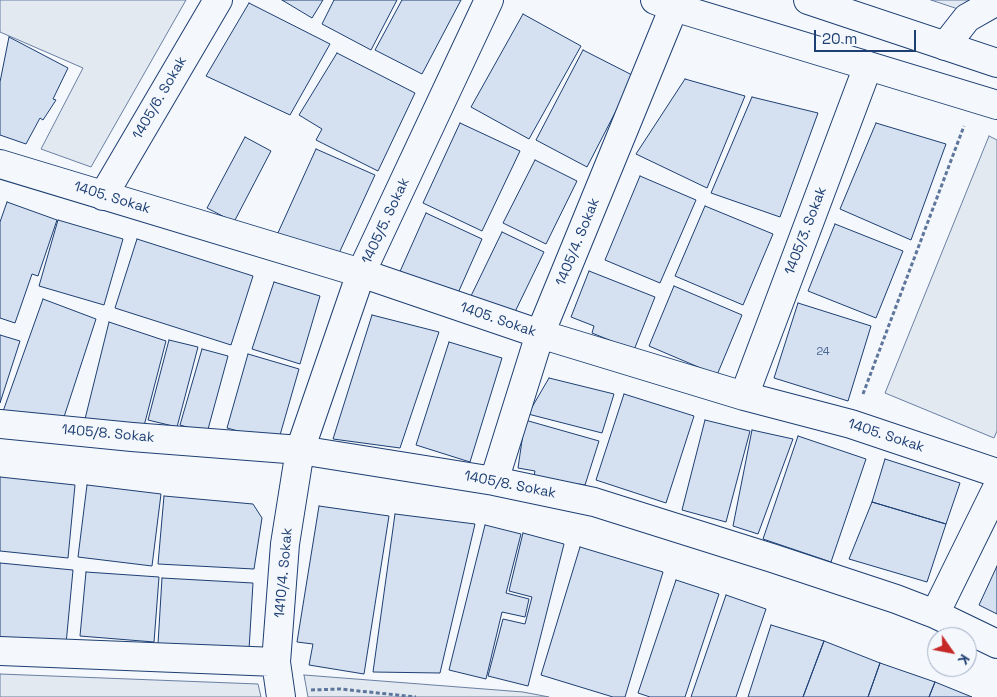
<!DOCTYPE html>
<style>
body{margin:0}
#map{position:relative;width:997px;height:697px;overflow:hidden;background:#f4f7fb;font-family:"Space Grotesk",sans-serif}
canvas{display:block}
.north{position:absolute;left:927px;top:627px;width:50px;height:50px;box-sizing:border-box;background:#f4f7fb;border:1px solid #9eadc5;border-radius:50%;rotate:123deg;font-size:14px;font-weight:700;line-height:20px;text-align:center;color:#1d3f73}
.north::after{content:'';display:block;margin:auto;width:18px;height:22px;background:#c62828;clip-path:polygon(50% 0,100% 100%,50% 72%,0 100%)}
.scale{position:absolute;left:814px;top:30px;width:102px;height:22px;box-sizing:border-box;border:2px solid #1d3f73;border-top:0;padding-left:6px;font-size:15px;line-height:18px;white-space:nowrap;color:#1d3f73;-webkit-text-stroke:4px #f4f7fb;paint-order:stroke}
</style>
<div id="map">
<canvas width="997" height="697"></canvas>
<div class="north">K</div>
<div class="scale">20 m</div>
</div>
<script>
const ctx = document.querySelector('canvas').getContext('2d');
ctx.lineJoin = 'round';
function paint(path, color) { ctx.fillStyle = color; ctx.fill(path, 'evenodd'); }
const shape = rows => new Path2D(rows.map(r => 'M' + r).join(''));
function trace(path, color, width, dash) { ctx.strokeStyle = color; ctx.lineWidth = width; ctx.lineCap = dash ? 'butt' : 'round'; ctx.setLineDash(dash || []); ctx.stroke(path); }
function drawText(font, color, halo, rows, align = 'center') {
  ctx.font = font + ' "Space Grotesk",sans-serif'; ctx.lineWidth = 4; ctx.setLineDash([]); ctx.textBaseline = 'middle'; ctx.strokeStyle = halo; ctx.fillStyle = color; for (const [text, x, y, turn = 0] of rows) {
    ctx.save(); ctx.translate(x, y); ctx.rotate((+turn || 0) * Math.PI / 180); ctx.textAlign = isNaN(turn) ? turn : align; if (halo) ctx.strokeText(text, 0, 0); ctx.fillText(text, 0, 0); ctx.restore();
  }
}
const green = shape([
 [0,0,186,0,91,167,41,149,83,68,0,32,0,0],
 [931,0,978,0,961,10,931,0],
 [989,136,997,140,997,431,994,438,885,393,989,136],
 [0,674,258,684,261,697,0,697,0,674],
 [304,675,523,692,549,697,308,697,304,675]
]);
const building = shape([
 [282,0,323,0,312,18,282,0],
 [334,0,397,0,371,50,322,24,334,0],
 [402,0,461,0,422,74,375,50,402,0],
 [249,3,330,44,290,115,206,76,249,3],
 [523,14,581,46,529,139,471,107,523,14],
 [9,37,68,68,53,99,56,100,43,120,40,118,26,144,0,135,0,82,9,37],
 [583,50,634,76,587,167,536,140,583,50],
 [337,53,415,93,378,171,316,140,322,129,299,115,337,53],
 [685,79,745,96,707,188,636,154,685,79],
 [752,97,818,113,780,217,711,193,752,97],
 [460,123,520,151,482,231,423,203,460,123],
 [876,123,946,144,911,240,840,209,876,123],
 [245,137,271,151,234,222,207,208,245,137],
 [316,149,375,175,335,262,277,235,316,149],
 [535,160,577,181,546,244,503,223,535,160],
 [640,176,696,200,660,283,605,260,640,176],
 [7,202,57,220,38,276,32,274,15,323,0,318,0,222,7,202],
 [705,206,773,234,743,305,675,276,705,206],
 [426,213,482,239,454,302,398,276,426,213],
 [58,220,123,239,104,305,39,286,58,220],
 [835,224,903,251,876,318,808,291,835,224],
 [502,232,544,252,512,318,470,298,502,232],
 [137,239,253,276,231,345,115,308,137,239],
 [589,271,655,297,634,350,592,333,594,326,571,317,589,271],
 [274,282,320,296,300,364,252,349,274,282],
 [674,286,742,315,717,375,649,346,674,286],
 [43,299,96,319,62,423,1,417,43,299],
 [798,303,871,326,848,401,774,378,798,303],
 [372,315,439,332,400,448,333,439,372,315],
 [109,322,166,341,144,426,84,423,109,322],
 [0,335,20,341,0,403,0,335],
 [169,340,198,347,177,427,148,420,169,340],
 [449,342,502,358,470,462,416,445,449,342],
 [202,349,228,356,207,433,180,425,202,349],
 [248,354,299,369,278,442,227,428,248,354],
 [549,378,614,394,602,433,528,414,549,378],
 [624,394,694,416,666,503,596,480,624,394],
 [525,420,599,441,585,485,579,484,577,488,534,476,535,471,518,468,525,420],
 [705,420,750,431,726,522,682,510,705,420],
 [752,430,793,439,758,534,733,526,752,430],
 [798,436,866,459,831,562,763,539,798,436],
 [885,459,960,483,946,524,872,502,885,459],
 [0,477,75,485,68,558,0,551,0,477],
 [87,485,161,494,152,566,78,557,87,485],
 [164,496,253,504,262,518,254,569,158,564,164,496],
 [872,502,946,524,927,582,849,559,872,502],
 [319,506,389,516,364,674,309,665,313,644,297,642,319,506],
 [395,514,475,524,440,673,373,672,395,514],
 [485,525,521,534,506,593,529,599,525,617,502,612,486,679,449,670,485,525],
 [523,533,564,544,528,686,488,676,503,619,525,624,532,597,509,591,523,533],
 [580,547,663,572,625,697,613,697,541,675,580,547],
 [0,563,73,570,66,644,0,641,0,563],
 [997,566,997,614,979,605,997,566],
 [86,572,159,577,154,642,80,636,86,572],
 [162,578,253,583,249,650,158,644,162,578],
 [676,580,719,594,685,697,650,697,638,693,676,580],
 [726,595,766,609,736,697,691,697,726,595],
 [771,625,824,641,803,697,748,697,771,625],
 [824,641,880,663,868,697,803,697,824,641],
 [880,663,935,682,929,697,868,697,880,663],
 [935,682,972,697,929,697,935,682]
]);
const path = shape([
 [863,394,964,126],
 [311,690,340,689,416,697]
]);
const minor = shape([
 [945,46,967,18,997,1],
 [0,164,361,273,540,334,744,396,851,424,997,473],
 [103,196,218,0],
 [744,396,868,66],
 [0,424,132,437,300,450,494,481,594,502,772,558,896,599,935,614,997,644],
 [494,481,540,334,674,7],
 [935,614,997,488],
 [0,651,276,662],
 [281,697,276,662,285,544,300,450,361,273,489,0]
]);
const major = shape([
 [655,0,674,7,997,105],
 [808,0,997,63]
]);
const numberNames = [
 ["24",823,352]
];
const streetNames = [
 ["1405/6. Sokak",160,98,-60],
 ["1405. Sokak",112,198,17],
 ["1405/5. Sokak",386,221,-65],
 ["1405/3. Sokak",806,231,-69],
 ["1405/4. Sokak",578,242,-68],
 ["1405. Sokak",498,320,19],
 ["1405/8. Sokak",108,434,5],
 ["1405. Sokak",886,436,18],
 ["1405/8. Sokak",510,485,11],
 ["1410/4. Sokak",284,573,-85]
];
paint(green, '#e3e9f0');
trace(green, '#687fa3', 1);
paint(building, '#d5e0f0');
trace(building, '#1d3f73', 1);
trace(minor, '#1d3f73', 30);
trace(major, '#1d3f73', 30);
trace(path, '#5e769c', 3, [4, 2.5]);
trace(minor, '#f4f7fb', 28);
trace(major, '#f4f7fb', 28);
drawText('11px', '#4b6792', null, numberNames);
drawText('14px', '#1d3f73', '#f4f7fb', streetNames);
</script>
